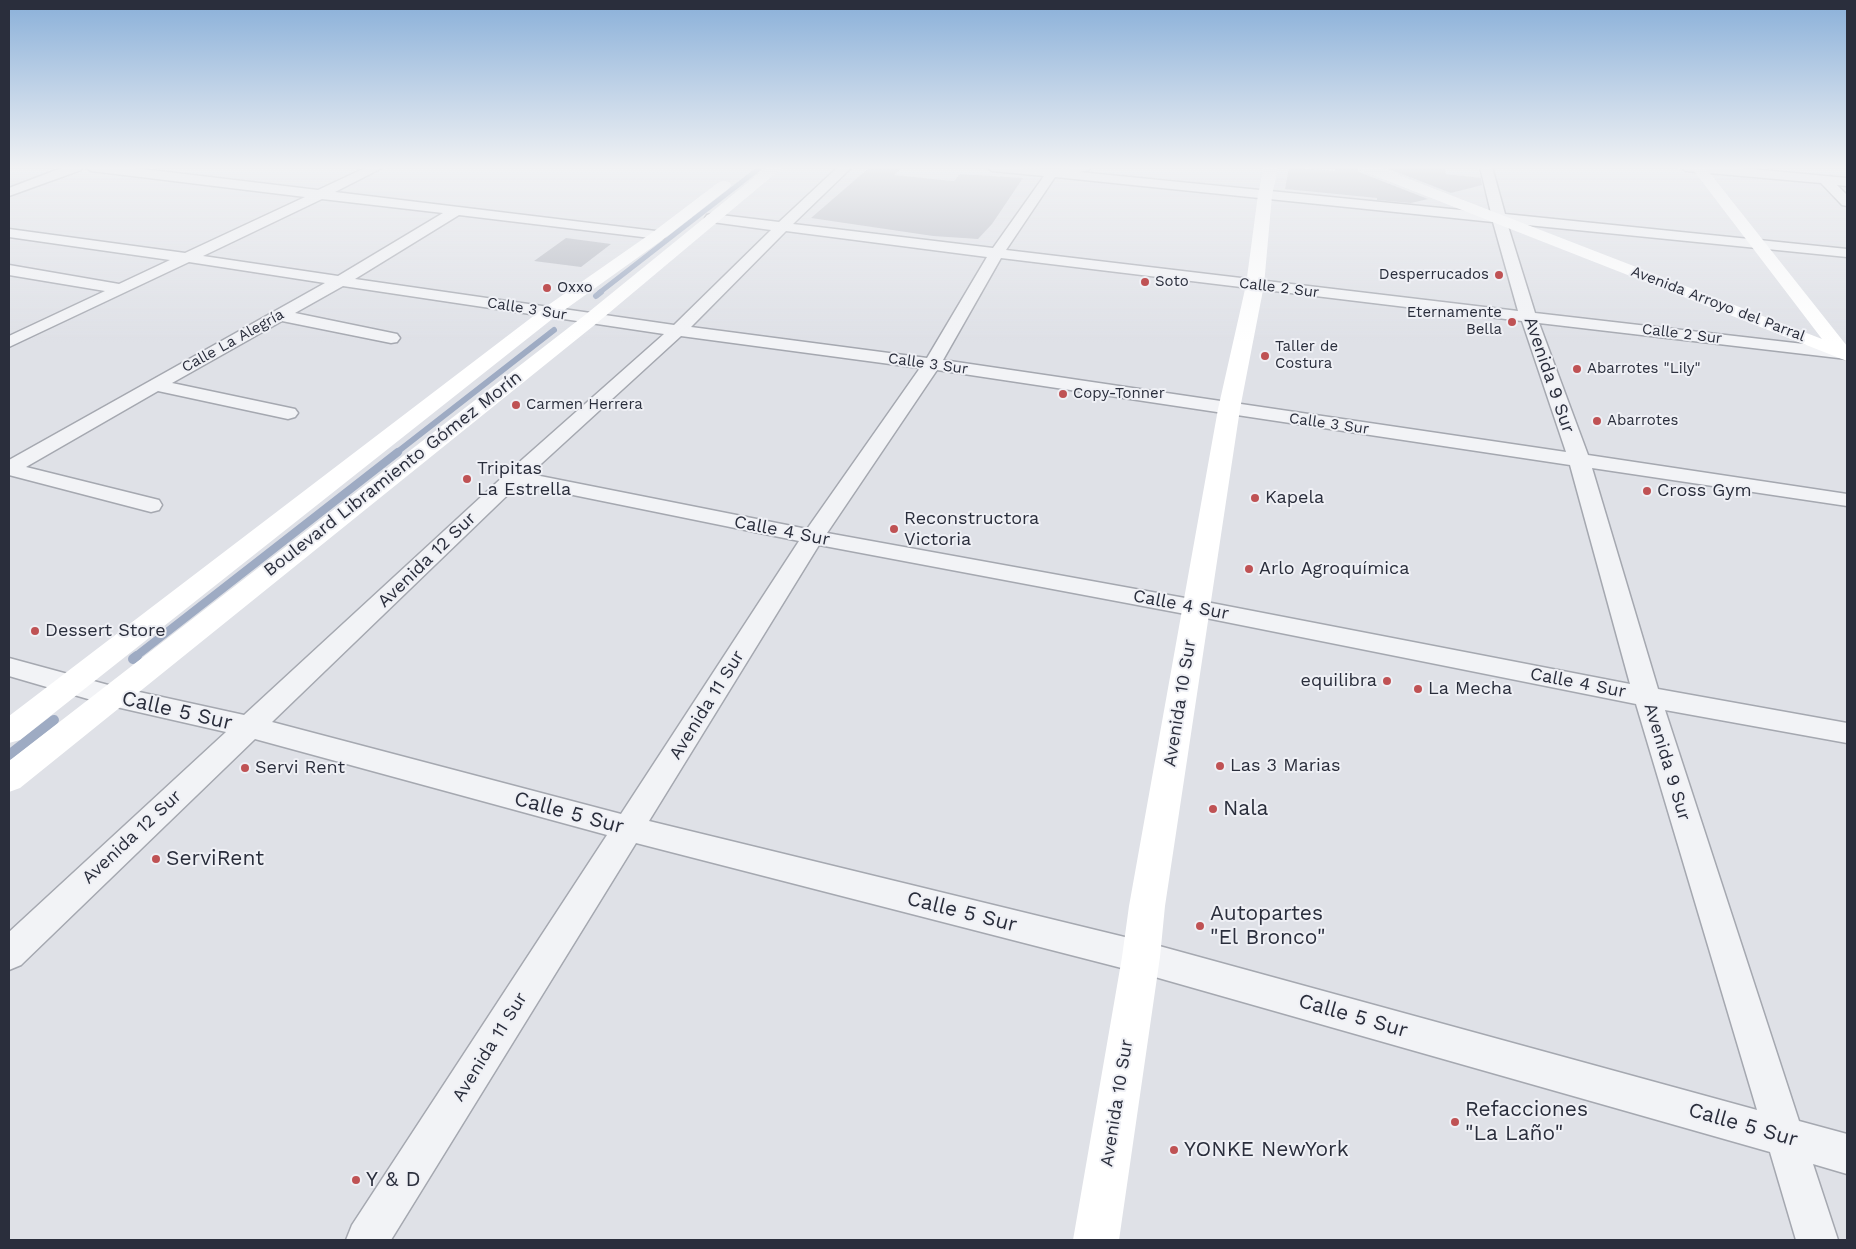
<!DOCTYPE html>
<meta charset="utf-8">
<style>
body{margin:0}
#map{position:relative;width:1856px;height:1249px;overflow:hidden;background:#dfe1e7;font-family:"Work Sans",sans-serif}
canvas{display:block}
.frame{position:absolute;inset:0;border:10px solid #2a2e3c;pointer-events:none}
</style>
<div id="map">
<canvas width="1856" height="1249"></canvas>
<div class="frame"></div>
</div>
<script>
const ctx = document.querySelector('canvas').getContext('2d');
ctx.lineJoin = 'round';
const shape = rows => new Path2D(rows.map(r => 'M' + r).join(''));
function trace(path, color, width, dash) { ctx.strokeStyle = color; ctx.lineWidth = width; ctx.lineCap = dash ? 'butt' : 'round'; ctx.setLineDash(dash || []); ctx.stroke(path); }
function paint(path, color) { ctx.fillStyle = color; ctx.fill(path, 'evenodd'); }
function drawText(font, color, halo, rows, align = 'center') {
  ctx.font = font + ' "Work Sans",sans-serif'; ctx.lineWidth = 4; ctx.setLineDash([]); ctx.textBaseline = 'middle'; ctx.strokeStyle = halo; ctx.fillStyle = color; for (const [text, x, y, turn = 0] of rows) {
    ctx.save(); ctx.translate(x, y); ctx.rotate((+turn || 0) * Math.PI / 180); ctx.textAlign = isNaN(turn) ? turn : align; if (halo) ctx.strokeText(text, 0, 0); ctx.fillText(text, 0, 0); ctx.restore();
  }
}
const streamFar3 = shape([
 [599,293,761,167]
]);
const streamFar2 = shape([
 [596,296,601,292],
 [396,453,554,330]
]);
const streamFar1 = shape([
 [135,657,398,452]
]);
const stream = shape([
 [133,659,137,656],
 [9,755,54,720]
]);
const building = shape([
 [870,167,903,167,894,175,954,181,960,174,1023,178,992,224,978,239,933,236,811,218],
 [1289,167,1335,171,1335,167,1356,167,1359,172,1428,199,1411,203,1377,200,1377,198,1285,189],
 [1384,167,1445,167,1446,174,1481,178,1482,185,1451,193],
 [566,238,611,244,581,267,534,261]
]);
const street = shape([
 [64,167,83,167,81,170,9,196,9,188,64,167],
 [85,167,126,167,318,190,367,167,384,167,335,192,664,232,666,235,664,238,659,239,459,215,355,279,674,325,771,230,712,222,705,218,707,215,712,214,779,222,838,167,852,167,793,224,993,248,1044,176,992,171,986,167,1052,169,1091,167,1089,170,1079,172,1491,213,1480,167,1492,167,1505,214,1847,249,1847,257,1507,223,1535,313,1847,349,1847,359,1539,323,1588,455,1847,494,1847,506,1592,468,1658,689,1847,723,1847,743,1665,710,1799,1121,1847,1134,1847,1174,1813,1164,1838,1240,1796,1240,1770,1152,1141,973,636,843,391,1240,346,1240,352,1225,607,835,255,739,21,965,9,970,9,932,226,732,112,706,9,676,9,658,112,686,244,715,507,473,664,334,343,286,295,313,397,334,400,338,397,342,391,343,282,321,172,383,295,409,298,413,295,417,288,419,158,391,26,467,159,500,162,505,159,510,151,512,9,475,9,460,325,283,189,262,9,347,9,336,105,291,9,275,9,265,119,284,170,260,9,237,9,229,185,253,305,197,91,171,85,167],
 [1055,177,1493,222,1518,311,1006,250,1055,177],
 [322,199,443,213,338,276,203,256,322,199],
 [786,231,987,257,927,358,691,327,786,231],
 [1001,258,1522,321,1566,452,943,360,1001,258],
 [681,336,920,368,807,529,530,474,681,336],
 [937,370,1570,465,1630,684,1196,600,827,533,937,370],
 [519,484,799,541,621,814,272,722,519,484],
 [819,545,1196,616,1636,704,1757,1110,1141,941,649,821,819,545],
 [1680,167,1730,167,1847,178,1847,186,1837,185,1847,195,1847,206,1842,205,1821,183,1686,171,1680,167]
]);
const secondary = shape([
 [767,167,783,167,597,323,20,788,9,792,9,761,585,315,767,167],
 [1264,167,1278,167,1272,195,1264,285,1240,409,1165,906,1160,957,1119,1240,1073,1240,1122,957,1129,906,1218,409,1246,285,1258,195,1264,167],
 [1358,167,1378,167,1822,339,1691,167,1705,167,1847,346,1847,361,1360,170,1358,167],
 [724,181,729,182,731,185,729,188,665,238,556,316,20,740,9,743,9,716,544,308,653,232,719,182,724,181]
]);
const markers = [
 [1499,275,5,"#bf5254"],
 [1145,282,5,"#bf5254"],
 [547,288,5,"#bf5254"],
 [1512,322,5,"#bf5254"],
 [1265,356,5,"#bf5254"],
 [1577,369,5,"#bf5254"],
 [1063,394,5,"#bf5254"],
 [516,405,5,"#bf5254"],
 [1597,421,5,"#bf5254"],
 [467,479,5,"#bf5254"],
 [1647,491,5,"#bf5254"],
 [1255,498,5,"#bf5254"],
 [894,529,5,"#bf5254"],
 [1249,569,5,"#bf5254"],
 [35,631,5,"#bf5254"],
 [1387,681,5,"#bf5254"],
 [1418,689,5,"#bf5254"],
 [1220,766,5,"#bf5254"],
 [245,768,5,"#bf5254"],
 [1213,809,5,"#bf5254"],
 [156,859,5,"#bf5254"],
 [1200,926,5,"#bf5254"],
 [1455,1122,5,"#bf5254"],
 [1174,1150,5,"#bf5254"],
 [356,1180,5,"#bf5254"]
];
const farPoinames = [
 ["Desperrucados",1489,275,"right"],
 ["Soto",1155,282],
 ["Oxxo",557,288],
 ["Eternamente",1502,313,"right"],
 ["Bella",1502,330,"right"],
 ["Taller de",1275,347],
 ["Costura",1275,364],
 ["Abarrotes \"Lily\"",1587,369],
 ["Copy-Tonner",1073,394],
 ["Carmen Herrera",526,405],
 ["Abarrotes",1607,421]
];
const farStreetnames = [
 ["Calle 2 Sur",1279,288,7],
 ["Avenida Arroyo del Parral",1718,304,21],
 ["Calle 3 Sur",527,309,9],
 ["Calle 2 Sur",1682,334,7],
 ["Calle La Alegría",233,341,-29],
 ["Calle 3 Sur",928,364,8],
 ["Calle 3 Sur",1329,424,8]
];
const streetNames = [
 ["Avenida 9 Sur",1549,375,71],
 ["Boulevard Libramiento Gómez Morín",393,474,-38],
 ["Calle 4 Sur",782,531,11],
 ["Avenida 12 Sur",427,560,-44],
 ["Calle 4 Sur",1181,605,11],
 ["Calle 4 Sur",1578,683,11],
 ["Avenida 10 Sur",1180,703,-81],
 ["Avenida 11 Sur",707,705,-58],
 ["Avenida 9 Sur",1667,762,73],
 ["Avenida 12 Sur",132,837,-43],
 ["Avenida 11 Sur",490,1047,-58],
 ["Avenida 10 Sur",1117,1103,-81]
];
const poiNames = [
 ["Tripitas",477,469],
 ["La Estrella",477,490],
 ["Cross Gym",1657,491],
 ["Kapela",1265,498],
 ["Reconstructora",904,519],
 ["Victoria",904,540],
 ["Arlo Agroquímica",1259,569],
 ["Dessert Store",45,631],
 ["equilibra",1377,681,"right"],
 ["La Mecha",1428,689],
 ["Las 3 Marias",1230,766],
 ["Servi Rent",255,768]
];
const nearStreetnames = [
 ["Calle 5 Sur",177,711,13],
 ["Calle 5 Sur",569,813,15],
 ["Calle 5 Sur",962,912,14],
 ["Calle 5 Sur",1353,1016,16],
 ["Calle 5 Sur",1743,1125,16]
];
const nearPoinames = [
 ["Nala",1223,809],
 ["ServiRent",166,859],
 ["Autopartes",1210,914],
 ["\"El Bronco\"",1210,938],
 ["Refacciones",1465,1110],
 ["\"La Laño\"",1465,1134],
 ["YONKE NewYork",1184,1150],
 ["Y & D",366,1180]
];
trace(streamFar3, '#9eabc3', 5);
trace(streamFar2, '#9eabc3', 6);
trace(streamFar1, '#9eabc3', 8);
trace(stream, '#9eabc3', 10);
paint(building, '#b7bac3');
trace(street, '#a5a8b0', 3);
paint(street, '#f2f3f6');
paint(secondary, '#fff');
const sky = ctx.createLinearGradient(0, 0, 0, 342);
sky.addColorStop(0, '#8ab0d9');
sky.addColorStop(0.49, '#f1f2f4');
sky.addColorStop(1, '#f1f2f400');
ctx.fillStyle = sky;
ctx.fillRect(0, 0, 1856, 342);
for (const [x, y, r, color] of markers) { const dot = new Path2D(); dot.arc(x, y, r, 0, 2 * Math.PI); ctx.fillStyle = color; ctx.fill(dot); trace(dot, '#eff0f5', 2); }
drawText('15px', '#2a2e3c', '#eff0f5', farPoinames, 'left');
drawText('15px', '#2a2e3c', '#eff0f5', farStreetnames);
drawText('18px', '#2a2e3c', '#eff0f5', streetNames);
drawText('18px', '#2a2e3c', '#eff0f5', poiNames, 'left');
drawText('21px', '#2a2e3c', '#eff0f5', nearStreetnames);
drawText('21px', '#2a2e3c', '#eff0f5', nearPoinames, 'left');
</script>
